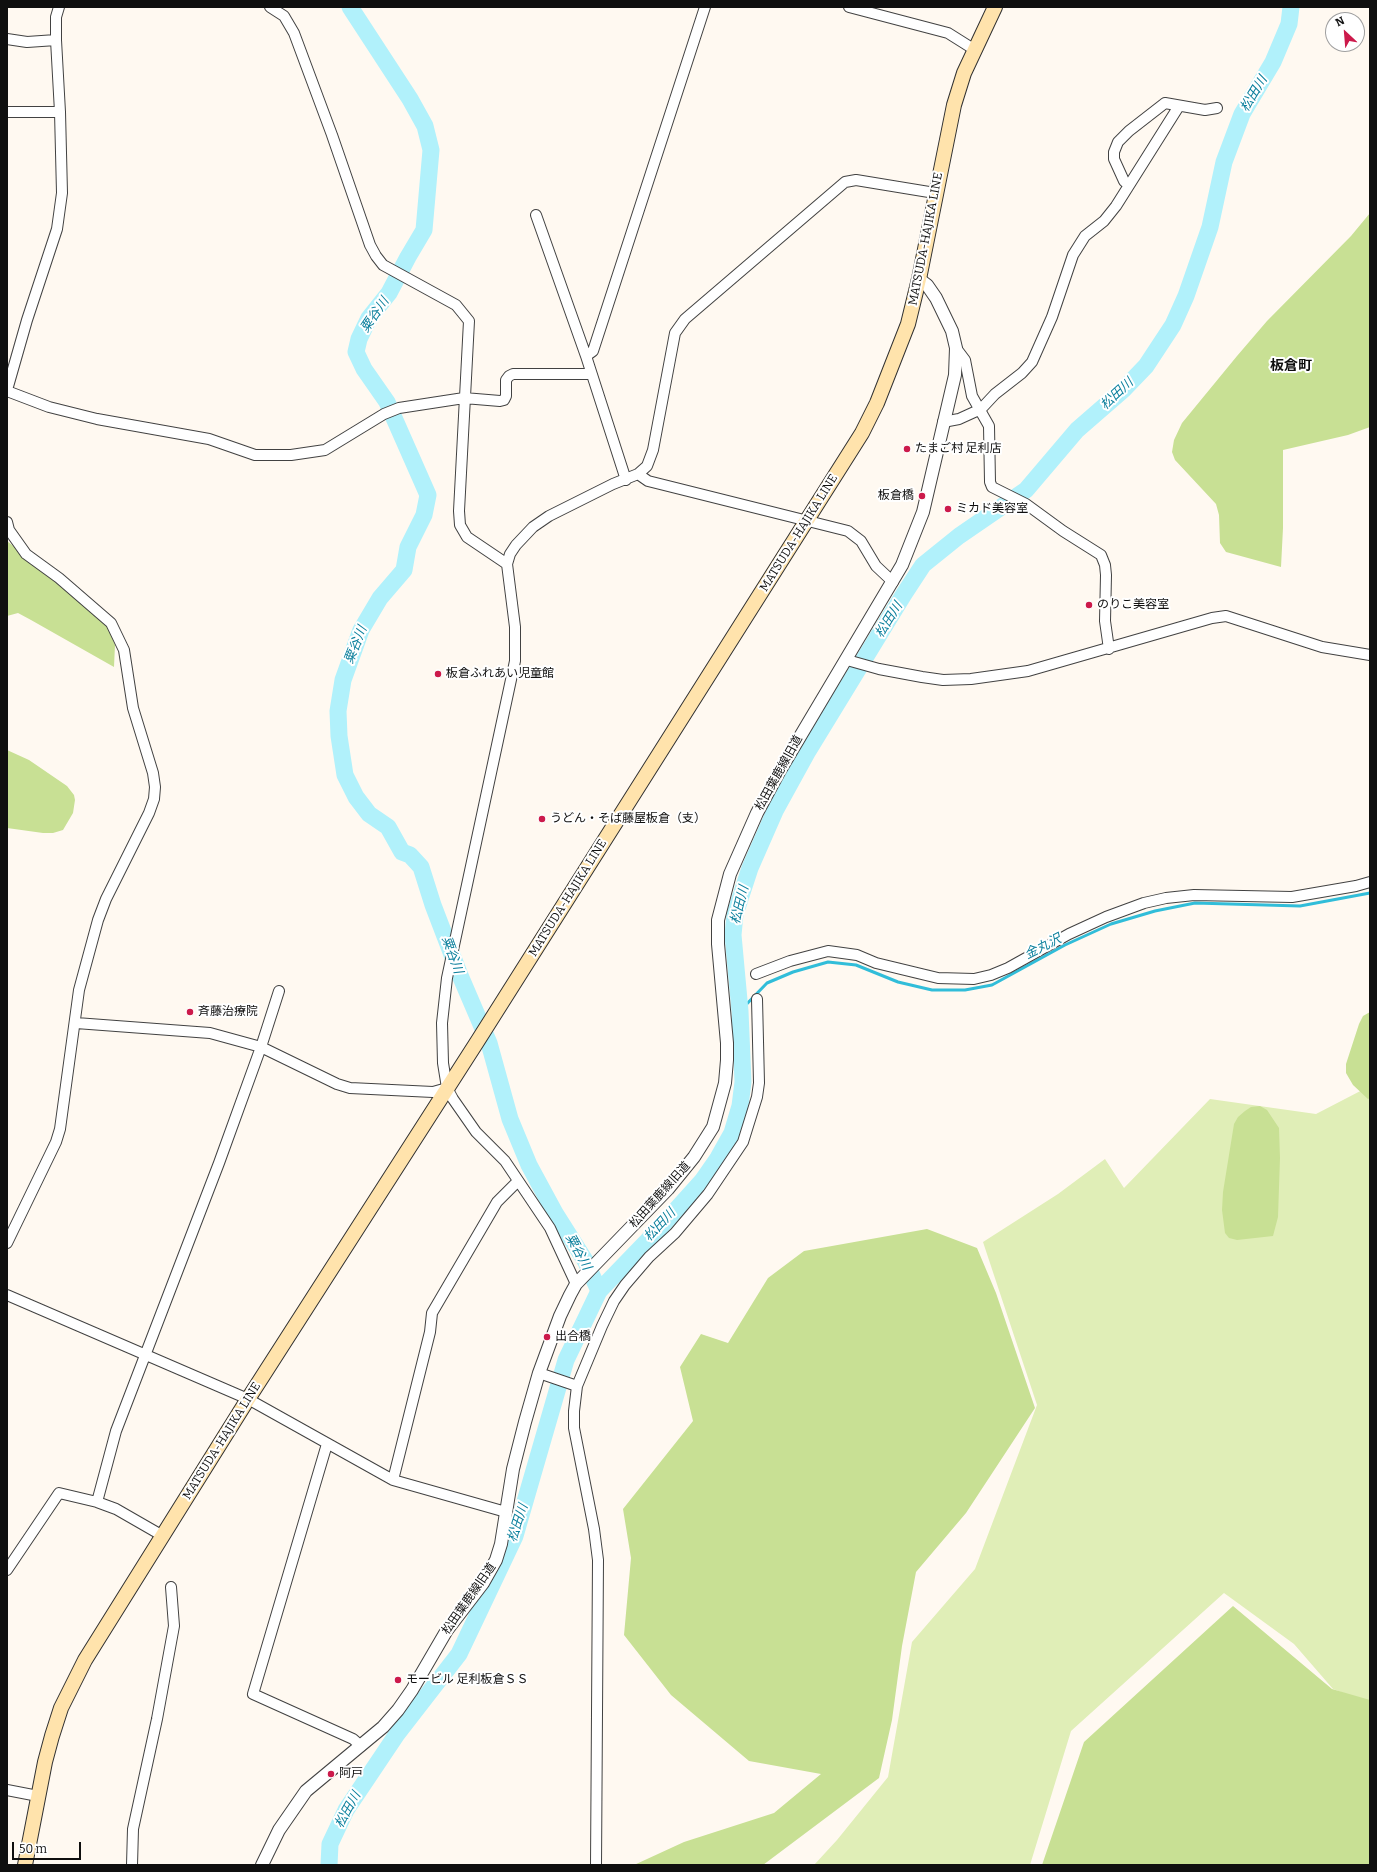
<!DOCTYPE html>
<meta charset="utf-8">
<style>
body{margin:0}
#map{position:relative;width:1377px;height:1872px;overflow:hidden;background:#fff9f1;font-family:Bitter,serif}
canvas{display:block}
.frame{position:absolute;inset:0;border:8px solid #0f0f0f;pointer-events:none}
.north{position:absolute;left:1325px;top:12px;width:40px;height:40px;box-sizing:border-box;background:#fff;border:1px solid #9f9f9f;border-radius:50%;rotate:334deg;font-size:11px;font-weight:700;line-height:16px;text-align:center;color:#0f0f0f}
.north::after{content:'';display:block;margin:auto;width:14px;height:18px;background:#cc1a4b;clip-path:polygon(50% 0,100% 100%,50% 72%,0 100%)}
.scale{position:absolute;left:12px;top:1842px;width:69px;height:18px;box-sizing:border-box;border:2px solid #0f0f0f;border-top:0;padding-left:5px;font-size:12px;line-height:14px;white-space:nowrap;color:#0f0f0f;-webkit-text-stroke:3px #fff;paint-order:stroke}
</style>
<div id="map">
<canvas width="1377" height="1872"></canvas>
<div class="frame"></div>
<div class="north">N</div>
<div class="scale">50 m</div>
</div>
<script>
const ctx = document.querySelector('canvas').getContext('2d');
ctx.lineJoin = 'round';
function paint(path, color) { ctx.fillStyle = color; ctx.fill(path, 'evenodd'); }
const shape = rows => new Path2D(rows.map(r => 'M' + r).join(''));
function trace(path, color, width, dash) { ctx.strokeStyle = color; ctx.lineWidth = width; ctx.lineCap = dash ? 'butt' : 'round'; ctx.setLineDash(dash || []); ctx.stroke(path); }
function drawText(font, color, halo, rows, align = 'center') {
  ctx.font = font + ' Bitter,"Noto Sans JP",serif'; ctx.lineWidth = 4; ctx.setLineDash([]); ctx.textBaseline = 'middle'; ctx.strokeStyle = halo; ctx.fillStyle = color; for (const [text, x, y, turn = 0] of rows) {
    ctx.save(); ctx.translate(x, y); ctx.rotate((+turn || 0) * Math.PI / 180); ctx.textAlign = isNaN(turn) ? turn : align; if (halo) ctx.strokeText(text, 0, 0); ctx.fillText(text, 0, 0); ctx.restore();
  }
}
const green = shape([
 [1370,1086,1370,1703,1333,1689,1294,1644,1224,1593,1071,1731,1030,1865,814,1865,837,1840,888,1777,912,1642,975,1569,1037,1405,983,1242,1058,1194,1105,1159,1124,1188,1210,1099,1316,1114]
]);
const forest = shape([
 [1370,213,1370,427,1348,435,1283,450,1283,528,1281,567,1226,552,1220,543,1219,515,1216,504,1175,460,1172,452,1174,440,1182,423,1237,356,1267,321,1351,236],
 [7,541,105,619,115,645,114,667,31,620,18,613,7,616],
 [7,750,29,760,67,786,74,795,75,800,73,813,63,830,53,833,43,833,7,828],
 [1370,1012,1370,1098,1368,1099,1353,1085,1346,1073,1346,1064,1359,1024,1363,1016],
 [1260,1106,1267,1110,1279,1128,1280,1158,1278,1217,1273,1236,1237,1240,1229,1238,1225,1233,1222,1210,1223,1192,1234,1124,1238,1117,1245,1111,1251,1107],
 [927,1229,977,1248,996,1293,1035,1408,966,1513,916,1572,902,1646,892,1720,879,1778,763,1865,634,1865,684,1842,774,1813,821,1774,749,1761,671,1695,624,1635,631,1558,623,1509,693,1421,680,1367,701,1334,728,1343,768,1278,804,1251],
 [1233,1606,1332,1689,1370,1700,1370,1865,1042,1865,1084,1742]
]);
const stream = shape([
 [740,1011,767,983,793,972,828,962,856,965,898,982,932,990,965,990,992,985,1065,945,1111,924,1155,911,1195,903,1300,906,1370,893]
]);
const river = shape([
 [350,7,410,99,425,126,431,150,424,230,408,257,389,293,369,318,359,339,356,352,364,369,387,402,428,495,424,515,408,547,404,570,380,598,361,630,343,680,338,711,339,736,345,775,356,797,369,814,388,827,402,852,410,855,421,867,433,905,459,973,489,1043,510,1119,529,1165,555,1213,586,1262,599,1291],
 [329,1865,330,1844,346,1810,397,1734,459,1654,515,1536,566,1360,599,1291,657,1231,702,1181,718,1158,732,1133,740,1106,743,1082,740,1011,733,935,735,914,750,868,775,811,808,751,904,594,923,565,959,536,1026,490,1077,430,1123,390,1146,366,1173,325,1186,296,1210,227,1224,162,1242,114,1273,62,1289,24,1291,7]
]);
const minor = shape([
 [270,7,284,16,294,33,332,135,370,245,376,256,383,265,394,271,456,305,469,321,459,511,460,525,467,537,507,564],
 [849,7,948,33,975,50],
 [7,39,27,42,56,40],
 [7,112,60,112],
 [1129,185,1124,181,1114,159,1114,152,1118,142,1129,131,1165,103,1205,110,1217,108],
 [536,215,586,356,626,480],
 [956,348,965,360,972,396,989,426,990,482,992,487,1026,504,1063,531,1101,555,1105,565,1106,575,1105,621,1109,649],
 [586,356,593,351,705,7],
 [7,390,27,320,57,229,62,193,60,112,56,40,56,17,59,7],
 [7,391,49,407,97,419,209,439,255,455,291,455,325,450,384,414,399,408,464,398,500,401,504,400,506,396,506,380,509,376,513,374,591,374],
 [943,422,959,419,981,409,995,394,1022,373,1032,362,1052,317,1073,255,1085,236,1104,221,1116,206,1179,106],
 [638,474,648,481,848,531,861,541,876,566,893,582],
 [7,522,9,530,26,554,59,578,111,623,124,650,133,708,153,773,155,787,154,799,149,813,106,899,98,920,79,990,60,1129,56,1142,7,1243],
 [847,660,879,669,922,677,943,680,971,679,1028,671,1212,618,1226,616,1322,647,1370,655],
 [756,974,790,961,828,951,857,955,876,963,938,978,974,979,991,975,1008,968,1069,934,1106,917,1144,903,1166,898,1194,895,1292,897,1356,886,1370,882],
 [76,1023,210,1033,261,1047,337,1084,350,1088,433,1092,447,1088],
 [576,1284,550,1228,505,1161,476,1132,453,1099,447,1088,443,1063,442,1023,447,978,515,661,515,627,507,564,510,554,516,545,533,527,549,516,613,484,638,474,647,466,653,450,675,333,685,319,845,182,856,180,935,193],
 [7,1295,248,1399,393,1480,430,1332,432,1313,497,1202,518,1181],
 [539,1373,577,1386],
 [327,1444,253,1694,353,1739,361,1746],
 [393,1480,506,1512],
 [97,1502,116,1431,219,1163,261,1047,279,991],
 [7,1570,59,1493,97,1502,116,1509,163,1536],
 [7,1790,38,1796],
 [132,1865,133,1829,157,1719,174,1626,171,1587],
 [596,1865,598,1560,594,1529,574,1428,574,1411,577,1386,602,1326,614,1301,625,1285,649,1257,675,1233,708,1194,743,1142,757,1097,759,1083,757,999]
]);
const tertiary = shape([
 [262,1865,279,1830,306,1791,383,1727,398,1710,412,1690,447,1630,483,1583,496,1560,501,1544,513,1469,525,1422,539,1373,560,1316,570,1295,576,1284,668,1189,694,1157,713,1127,725,1083,727,1060,727,1043,718,944,718,920,730,874,757,813,779,772,902,565,923,512,955,375,956,348,952,331,936,298,927,285,919,279]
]);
const secondary = shape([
 [25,1865,45,1762,52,1736,61,1708,85,1660,248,1399,477,1042,862,433,877,403,908,324,919,279,954,105,964,73,995,7]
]);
const markers = [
 [907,449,4,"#cc1a4b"],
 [922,496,4,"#cc1a4b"],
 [948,509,4,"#cc1a4b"],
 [1089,605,4,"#cc1a4b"],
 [438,674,4,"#cc1a4b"],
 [542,819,4,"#cc1a4b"],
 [190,1012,4,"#cc1a4b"],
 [547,1337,4,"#cc1a4b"],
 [398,1680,4,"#cc1a4b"],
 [331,1774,4,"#cc1a4b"]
];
const streetNames = [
 ["MATSUDA-HAJIKA LINE",926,239,-79],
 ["MATSUDA-HAJIKA LINE",799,533,-58],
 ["松田葉鹿線旧道",779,773,-61],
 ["MATSUDA-HAJIKA LINE",568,898,-58],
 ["松田葉鹿線旧道",660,1195,-48],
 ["MATSUDA-HAJIKA LINE",222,1441,-58],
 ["松田葉鹿線旧道",469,1599,-55]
];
const poiNames = [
 ["たまご村 足利店",915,449],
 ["板倉橋",914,496,"right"],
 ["ミカド美容室",956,509],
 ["のりこ美容室",1097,605],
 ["板倉ふれあい児童館",446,674],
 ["うどん・そば藤屋板倉（支）",550,819],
 ["斉藤治療院",198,1012],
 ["出合橋",555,1337],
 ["モービル 足利板倉ＳＳ",406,1680],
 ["阿戸",339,1774]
];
const waterNames = [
 ["松田川",1254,94,-59],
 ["粟谷川",375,315,-56],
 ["松田川",1117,394,-43],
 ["松田川",889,620,-58],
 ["粟谷川",356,645,-68],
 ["松田川",740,905,-76],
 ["金丸沢",1043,947,-27],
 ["粟谷川",452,955,70],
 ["松田川",660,1225,-47],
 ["粟谷川",578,1252,61],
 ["松田川",518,1523,-72],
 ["松田川",348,1810,-61]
];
const quarterNames = [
 ["板倉町",1291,366]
];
paint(green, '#e0eeb7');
paint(forest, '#c8e094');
trace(stream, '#31bdd9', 3);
trace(river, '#b1f1fb', 17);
trace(minor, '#424242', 12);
trace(tertiary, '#424242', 14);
trace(secondary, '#313131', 16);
trace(minor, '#fff', 10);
trace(tertiary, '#fff', 12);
trace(secondary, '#ffe3ac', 14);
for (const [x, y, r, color] of markers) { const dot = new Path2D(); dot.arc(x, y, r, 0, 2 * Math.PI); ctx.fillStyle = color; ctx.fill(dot); trace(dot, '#fff', 1.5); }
drawText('12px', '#0f0f0f', '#fff', streetNames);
drawText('12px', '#0f0f0f', '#fff', poiNames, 'left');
drawText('italic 13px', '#0c809d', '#fff', waterNames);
drawText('bold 14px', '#0f0f0f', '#fff', quarterNames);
</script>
